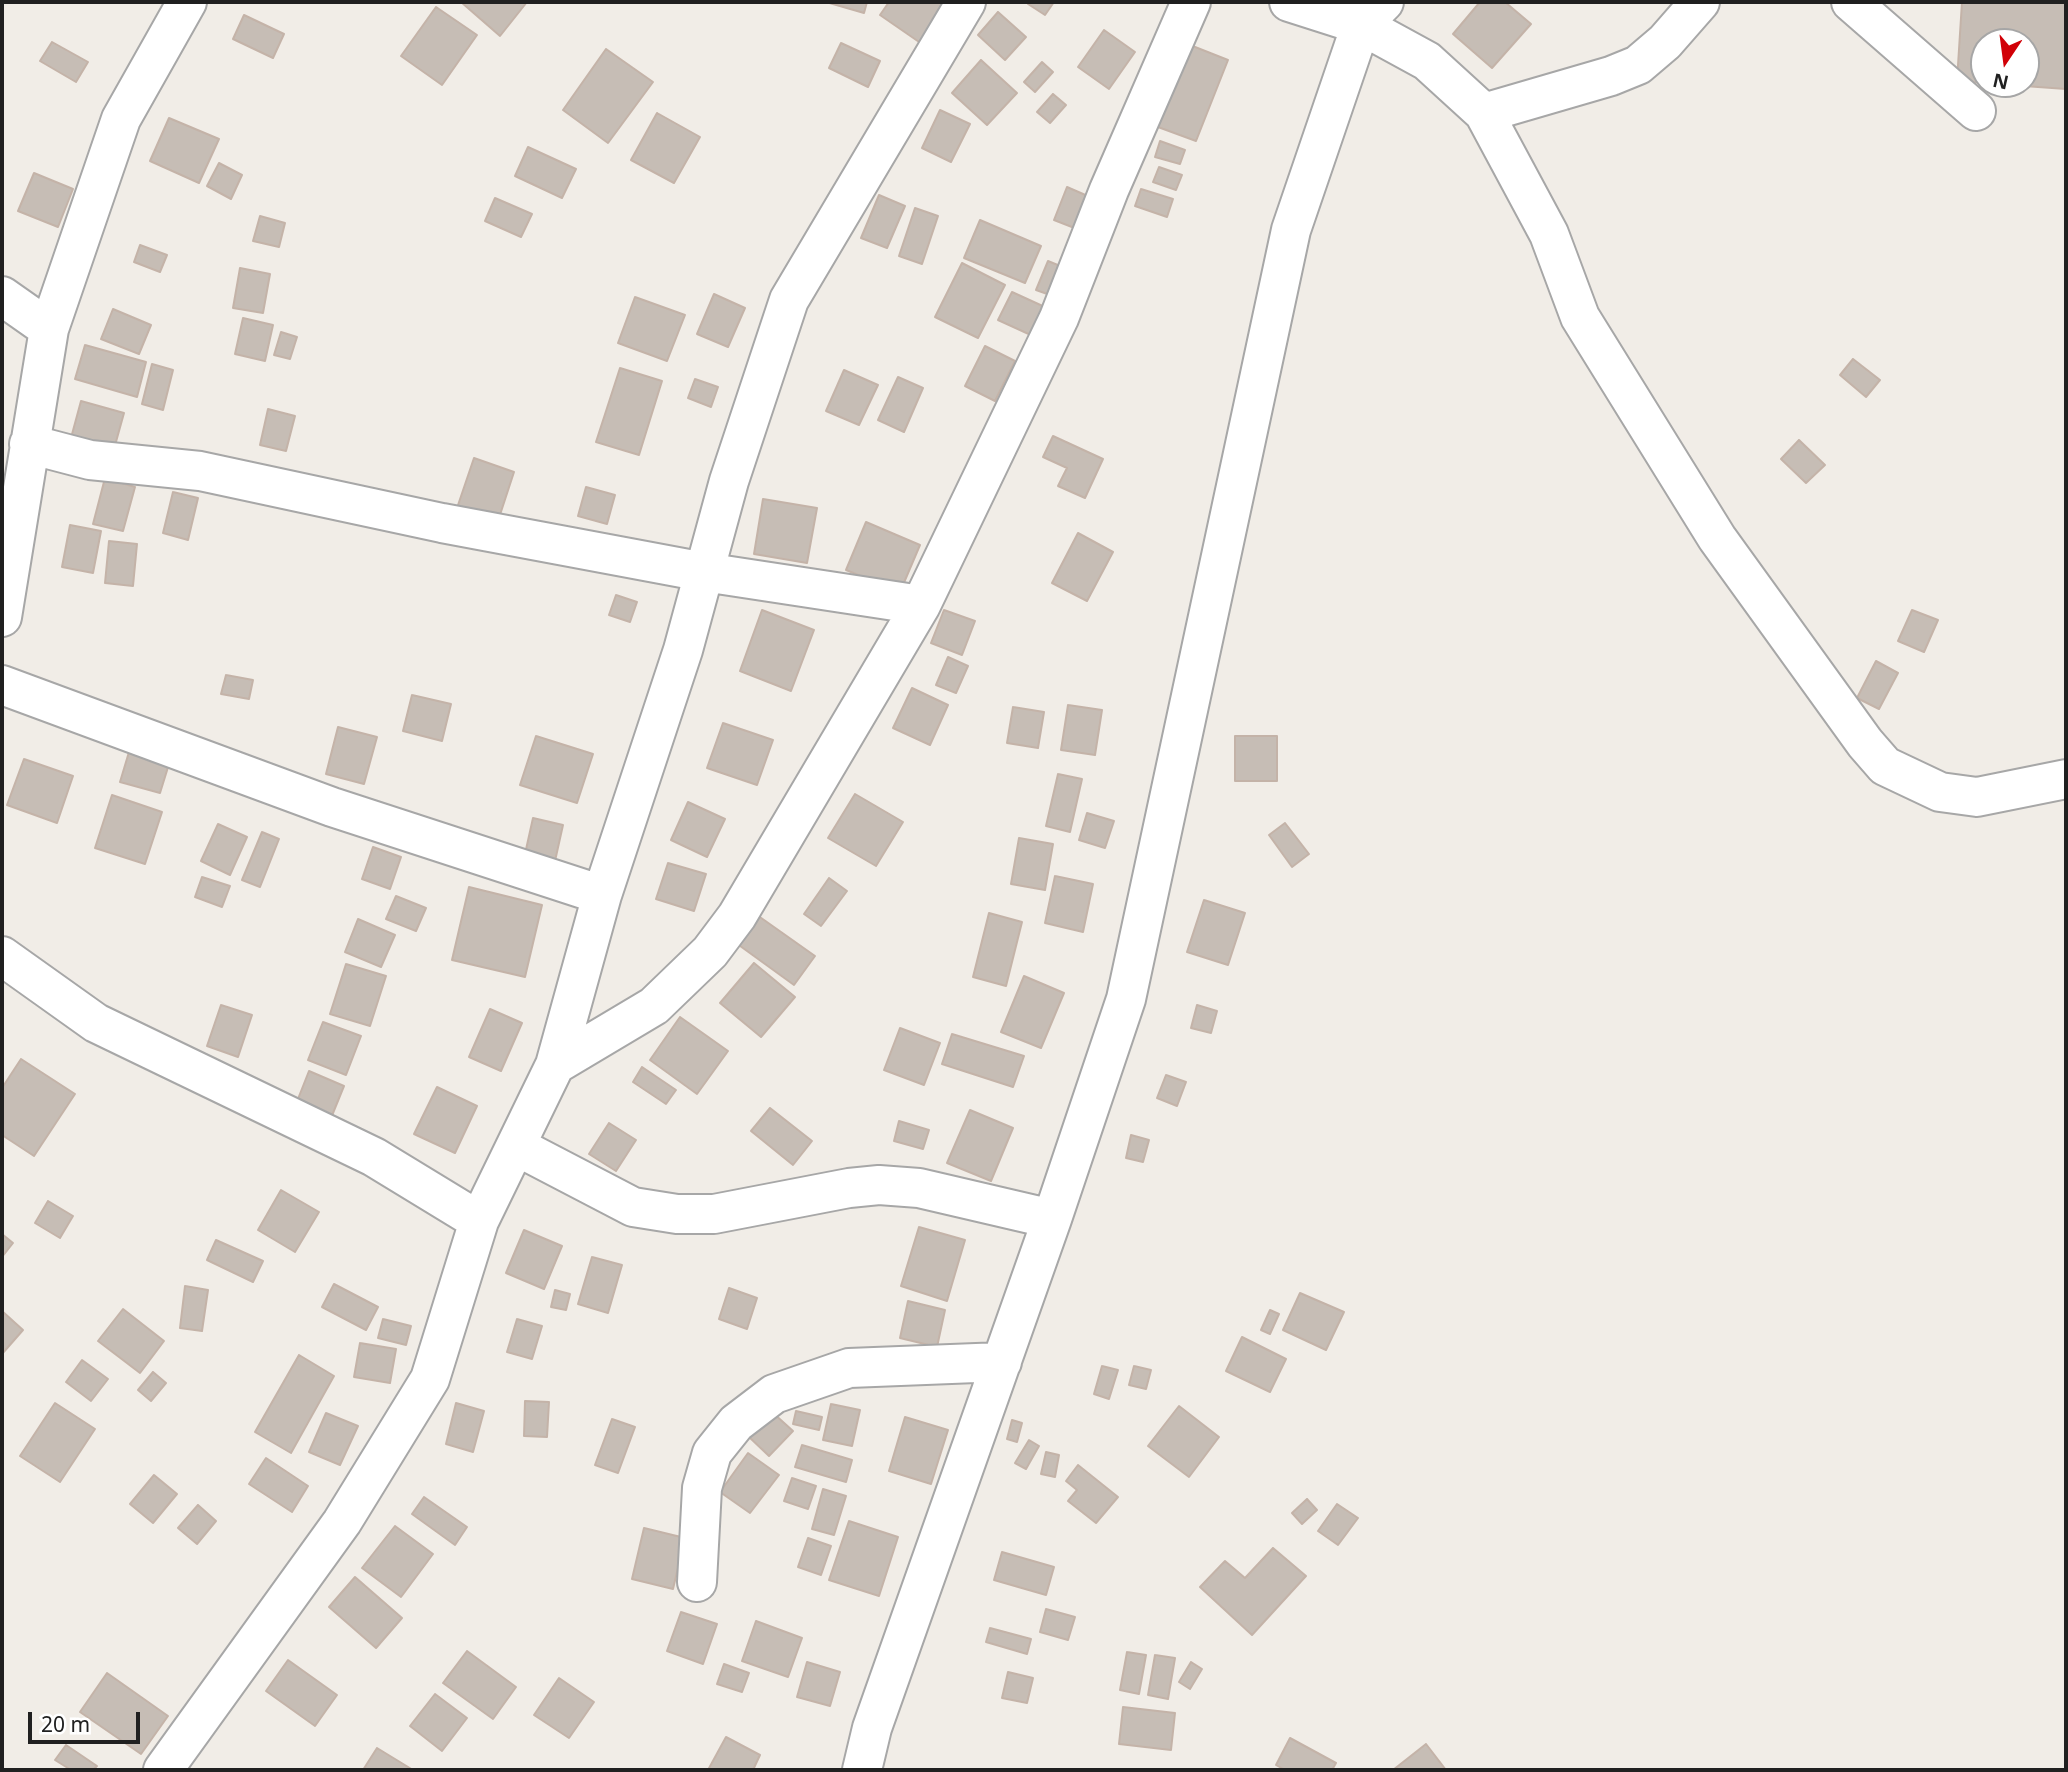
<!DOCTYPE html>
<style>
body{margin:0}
#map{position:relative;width:2068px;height:1772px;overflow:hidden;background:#f1ede7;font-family:"Noto Sans",sans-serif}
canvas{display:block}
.frame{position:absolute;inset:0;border:4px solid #202020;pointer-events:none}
.north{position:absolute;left:1970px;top:28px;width:70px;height:70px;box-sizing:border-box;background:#fff;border:2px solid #a6a6a6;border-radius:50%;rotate:193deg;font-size:19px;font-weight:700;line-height:28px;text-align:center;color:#202020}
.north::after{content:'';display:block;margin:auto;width:24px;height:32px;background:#d10007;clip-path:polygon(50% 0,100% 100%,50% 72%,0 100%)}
.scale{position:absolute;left:28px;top:1712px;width:112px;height:32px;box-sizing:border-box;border:4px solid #202020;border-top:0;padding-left:9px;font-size:21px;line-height:24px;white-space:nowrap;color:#202020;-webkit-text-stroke:5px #fff;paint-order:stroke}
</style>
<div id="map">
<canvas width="2068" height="1772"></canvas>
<div class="frame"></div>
<div class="north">N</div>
<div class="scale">20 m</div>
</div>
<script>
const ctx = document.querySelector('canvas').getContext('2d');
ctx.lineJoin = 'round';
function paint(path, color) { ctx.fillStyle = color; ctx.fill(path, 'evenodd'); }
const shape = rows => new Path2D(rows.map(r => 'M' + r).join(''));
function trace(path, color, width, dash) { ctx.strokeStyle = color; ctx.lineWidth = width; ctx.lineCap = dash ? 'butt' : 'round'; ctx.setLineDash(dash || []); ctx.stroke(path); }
const building = shape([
 [461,2,527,2,500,36,461,2],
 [826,2,867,2,864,13,826,2],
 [889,2,950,2,922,44,880,15,889,2],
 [1030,2,1054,2,1045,15,1028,4,1030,2],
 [1480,2,1505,2,1531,24,1492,68,1453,34,1480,2],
 [1962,2,2066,2,2066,89,1996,84,2026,84,2026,42,1984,42,1984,83,1957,81,1962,2],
 [436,7,477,35,442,85,401,56,436,7],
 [998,12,1026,37,1005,60,978,35,998,12],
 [244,15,284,34,273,58,233,39,244,15],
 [1104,30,1135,52,1109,89,1078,67,1104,30],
 [52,42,88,62,76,82,40,61,52,42],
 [841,43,880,61,868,87,829,68,841,43],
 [1190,45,1228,60,1196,141,1158,127,1190,45],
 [606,49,653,82,608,143,563,110,606,49],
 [981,60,1017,93,987,125,952,93,981,60],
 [1042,62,1053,72,1035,92,1024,82,1042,62],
 [1053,94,1066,105,1050,123,1037,112,1053,94],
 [940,110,970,124,951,162,922,148,940,110],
 [657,113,700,137,674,183,631,160,657,113],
 [169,118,219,139,199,183,150,161,169,118],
 [1160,141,1185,150,1180,164,1155,157,1160,141],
 [528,147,576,169,562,198,515,176,528,147],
 [219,163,242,175,231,199,207,186,219,163],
 [1159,167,1182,175,1176,190,1153,182,1159,167],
 [34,173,73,189,58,227,18,211,34,173],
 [1067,187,1090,197,1077,229,1054,220,1067,187],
 [1141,189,1173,199,1167,217,1135,206,1141,189],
 [879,195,905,206,887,248,861,238,879,195],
 [495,198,532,214,521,237,485,221,495,198],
 [915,208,938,216,922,264,899,256,915,208],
 [260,216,285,223,279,247,253,241,260,216],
 [980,220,1041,246,1025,283,964,258,980,220],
 [140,245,167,255,160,272,134,262,140,245],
 [1048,261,1065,268,1053,296,1036,290,1048,261],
 [962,263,1005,285,978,338,935,317,962,263],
 [240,268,270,274,263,313,233,308,240,268],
 [1012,292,1047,308,1033,336,998,320,1012,292],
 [714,294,745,308,728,347,697,334,714,294],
 [635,297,685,315,667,361,618,343,635,297],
 [113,309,151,325,139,354,101,339,113,309],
 [243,318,273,325,265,361,235,354,243,318],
 [281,332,297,337,290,359,274,355,281,332],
 [85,345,146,362,137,397,75,379,85,345],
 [985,346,1015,361,995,401,965,386,985,346],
 [1853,359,1880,380,1866,397,1840,375,1853,359],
 [152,364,173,370,163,410,142,404,152,364],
 [620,368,662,381,639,455,596,442,620,368],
 [844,370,878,385,859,425,826,411,844,370],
 [898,377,923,388,904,432,878,420,898,377],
 [695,379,718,387,711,407,688,398,695,379],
 [81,401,124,413,114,449,71,438,81,401],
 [268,409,295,416,286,451,260,445,268,409],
 [1053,436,1103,459,1085,498,1058,486,1067,468,1043,457,1053,436],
 [1799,440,1825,465,1806,483,1781,459,1799,440],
 [474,458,514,472,497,524,456,511,474,458],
 [105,478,135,487,123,531,93,524,105,478],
 [586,487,615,495,607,524,578,516,586,487],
 [173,492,198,498,188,540,163,533,173,492],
 [763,499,817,508,807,563,754,554,763,499],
 [866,522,920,545,900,592,846,570,866,522],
 [70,525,101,531,93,573,62,567,70,525],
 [1078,533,1113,552,1087,601,1052,583,1078,533],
 [109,541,137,544,133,586,105,583,109,541],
 [616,595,637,602,630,622,609,615,616,595],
 [762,610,814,630,791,691,740,671,762,610],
 [944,610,975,621,962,655,931,643,944,610],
 [1912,610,1938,620,1924,652,1898,641,1912,610],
 [948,657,968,666,956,693,936,685,948,657],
 [1876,661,1898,673,1879,709,1857,698,1876,661],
 [226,675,253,680,249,699,221,694,226,675],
 [912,688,948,705,930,745,893,728,912,688],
 [412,695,451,704,442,741,403,731,412,695],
 [1068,705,1102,710,1095,755,1061,750,1068,705],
 [1013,707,1044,712,1038,748,1007,743,1013,707],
 [723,723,773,740,757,785,707,768,723,723],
 [338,727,377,737,364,784,326,774,338,727],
 [536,736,593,754,577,803,520,785,536,736],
 [1235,736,1277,736,1277,781,1235,781,1235,736],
 [129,752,169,764,160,793,120,782,129,752],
 [24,759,73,776,57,823,7,805,24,759],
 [1058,774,1082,779,1070,832,1046,826,1058,774],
 [855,794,903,822,876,866,828,838,855,794],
 [112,795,162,812,145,864,95,848,112,795],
 [688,802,725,819,707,857,671,840,688,802],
 [1087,813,1114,821,1105,848,1079,840,1087,813],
 [533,818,563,825,555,861,525,854,533,818],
 [1285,823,1309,854,1292,867,1269,835,1285,823],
 [218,824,247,837,230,875,201,861,218,824],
 [262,832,279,839,260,887,242,880,262,832],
 [1019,838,1053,844,1045,890,1011,884,1019,838],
 [373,847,401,857,390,889,362,879,373,847],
 [668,863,706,874,694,911,656,899,668,863],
 [1055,876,1093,884,1083,932,1045,923,1055,876],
 [202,877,230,886,222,907,195,897,202,877],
 [829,878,847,891,821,926,804,914,829,878],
 [469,887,542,905,525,977,452,960,469,887],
 [396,896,426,908,416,931,386,919,396,896],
 [1204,900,1245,913,1228,965,1187,952,1204,900],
 [989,913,1022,922,1006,986,973,977,989,913],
 [757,915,815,956,794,985,736,943,757,915],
 [358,919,395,935,381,967,345,952,358,919],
 [754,963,795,997,761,1037,720,1003,754,963],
 [346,964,386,976,370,1026,330,1014,346,964],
 [1024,976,1064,993,1041,1048,1001,1032,1024,976],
 [221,1005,252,1015,238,1057,207,1046,221,1005],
 [1197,1005,1217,1011,1211,1033,1191,1028,1197,1005],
 [490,1009,522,1023,501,1071,469,1057,490,1009],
 [680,1017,728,1051,697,1094,650,1060,680,1017],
 [323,1022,361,1036,346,1075,308,1060,323,1022],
 [900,1028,940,1043,924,1085,884,1070,900,1028],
 [952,1034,1024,1056,1013,1087,942,1064,952,1034],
 [21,1059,75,1094,34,1156,2,1135,2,1088,21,1059],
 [642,1067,676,1090,666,1104,633,1082,642,1067],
 [309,1071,344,1086,331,1118,296,1104,309,1071],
 [1166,1075,1186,1082,1177,1106,1157,1098,1166,1075],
 [437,1087,477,1106,455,1153,414,1134,437,1087],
 [770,1108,812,1141,793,1165,751,1131,770,1108],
 [970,1110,1013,1128,991,1181,947,1163,970,1110],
 [899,1121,929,1130,923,1149,894,1141,899,1121],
 [609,1123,636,1140,616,1171,589,1154,609,1123],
 [1131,1135,1149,1140,1143,1162,1126,1158,1131,1135],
 [281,1190,319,1212,295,1252,258,1230,281,1190],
 [48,1201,73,1216,60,1238,35,1223,48,1201],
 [919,1227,965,1240,947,1301,901,1286,919,1227],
 [524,1230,562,1246,544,1289,506,1273,524,1230],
 [2,1234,13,1243,2,1257,2,1234],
 [216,1240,263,1261,253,1282,207,1260,216,1240],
 [592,1257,622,1265,608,1313,578,1304,592,1257],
 [334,1284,378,1307,366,1330,322,1307,334,1284],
 [185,1286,208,1290,202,1331,180,1328,185,1286],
 [729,1288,757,1298,747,1329,719,1319,729,1288],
 [555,1290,570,1294,566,1310,551,1307,555,1290],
 [1300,1293,1344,1312,1326,1350,1283,1330,1300,1293],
 [908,1301,945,1310,937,1347,900,1338,908,1301],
 [123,1309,164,1341,140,1373,98,1341,123,1309],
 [1270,1310,1279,1314,1270,1334,1261,1330,1270,1310],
 [2,1311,23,1330,2,1354,2,1311],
 [383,1319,411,1326,406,1345,378,1338,383,1319],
 [517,1319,542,1326,532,1359,507,1352,517,1319],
 [1242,1337,1286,1359,1270,1392,1226,1371,1242,1337],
 [360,1343,396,1349,390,1383,354,1377,360,1343],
 [299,1355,334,1376,291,1453,255,1432,299,1355],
 [82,1360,108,1379,91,1401,66,1382,82,1360],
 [1102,1366,1118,1370,1109,1399,1094,1394,1102,1366],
 [1134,1366,1151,1370,1146,1389,1129,1385,1134,1366],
 [153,1372,166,1383,151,1401,138,1390,153,1372],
 [525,1401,549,1402,547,1437,524,1436,525,1401],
 [55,1403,95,1429,60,1482,20,1456,55,1403],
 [456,1403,484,1411,473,1452,446,1444,456,1403],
 [831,1404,860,1410,852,1446,823,1440,831,1404],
 [1179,1406,1219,1437,1189,1477,1148,1446,1179,1406],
 [796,1411,822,1417,819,1430,793,1424,796,1411],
 [772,1412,793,1431,769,1456,748,1436,772,1412],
 [326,1413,358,1426,340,1465,309,1452,326,1413],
 [905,1417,948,1430,931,1484,889,1471,905,1417],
 [612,1419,635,1427,618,1473,595,1465,612,1419],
 [1012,1420,1022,1423,1017,1442,1007,1439,1012,1420],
 [1029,1440,1039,1446,1026,1469,1015,1463,1029,1440],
 [802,1445,852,1460,846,1482,795,1467,802,1445],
 [1046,1452,1059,1455,1055,1477,1041,1474,1046,1452],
 [748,1453,779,1475,750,1513,720,1492,748,1453],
 [266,1458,308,1486,292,1512,249,1484,266,1458],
 [1078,1465,1118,1497,1096,1523,1068,1501,1077,1490,1066,1481,1078,1465],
 [154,1475,177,1494,153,1523,130,1504,154,1475],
 [792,1478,816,1486,808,1509,784,1501,792,1478],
 [823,1489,846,1496,834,1535,812,1529,823,1489],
 [424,1497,467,1527,455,1545,412,1514,424,1497],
 [1307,1499,1317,1510,1302,1524,1292,1513,1307,1499],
 [1337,1504,1358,1518,1338,1545,1318,1531,1337,1504],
 [198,1505,216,1521,197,1544,178,1528,198,1505],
 [849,1521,898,1537,879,1596,829,1580,849,1521],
 [395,1526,433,1554,401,1597,362,1568,395,1526],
 [644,1528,685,1538,673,1589,632,1579,644,1528],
 [808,1538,831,1546,821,1575,798,1567,808,1538],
 [1273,1548,1306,1576,1252,1635,1200,1587,1225,1561,1245,1578,1273,1548],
 [1002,1552,1054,1567,1046,1595,994,1580,1002,1552],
 [355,1577,402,1618,376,1648,329,1607,355,1577],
 [1046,1609,1075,1617,1068,1640,1040,1632,1046,1609],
 [681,1612,717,1624,703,1664,667,1651,681,1612],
 [756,1621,802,1638,788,1677,742,1661,756,1621],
 [990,1628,1031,1639,1027,1654,986,1642,990,1628],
 [467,1651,516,1687,493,1719,443,1683,467,1651],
 [1127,1652,1146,1655,1139,1694,1120,1690,1127,1652],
 [1155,1655,1175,1658,1168,1699,1148,1695,1155,1655],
 [288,1660,337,1695,315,1726,266,1691,288,1660],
 [807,1662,840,1672,830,1706,797,1697,807,1662],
 [1191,1662,1202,1669,1190,1689,1179,1682,1191,1662],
 [724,1664,749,1673,742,1692,717,1684,724,1664],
 [1008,1672,1033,1678,1027,1703,1002,1698,1008,1672],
 [107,1673,168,1716,141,1754,80,1712,107,1673],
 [559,1678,594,1702,569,1738,534,1715,559,1678],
 [435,1694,467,1718,442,1751,410,1726,435,1694],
 [1123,1707,1175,1713,1171,1750,1119,1744,1123,1707],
 [726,1737,760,1755,753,1770,708,1770,726,1737],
 [1290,1738,1336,1763,1332,1770,1285,1770,1276,1765,1290,1738],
 [1426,1744,1446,1770,1393,1770,1426,1744],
 [66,1745,97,1766,93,1770,71,1770,55,1760,66,1745],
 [377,1748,413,1770,363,1770,377,1748]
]);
const minor = shape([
 [1289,2,1361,25,1427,61,1484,113,1549,234,1580,317,1717,538,1865,743,1885,766,1940,792,1977,797,2066,779],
 [1851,2,1976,111],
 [1484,113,1611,76,1638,65,1665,42,1700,2],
 [2,296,49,329],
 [29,444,90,460,200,471,442,523,704,572,921,605],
 [2,617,49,329,121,119,187,2],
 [2,685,332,807,602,895],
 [2,956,96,1023,374,1157,479,1221],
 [555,1065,654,1006,710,952,737,916,921,605,1059,318,1109,190,1191,2],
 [516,1146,633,1207,677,1214,714,1214,849,1188,879,1185,919,1188,1052,1219],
 [697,1582,702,1488,712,1453,736,1423,774,1394,849,1368,1002,1362],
 [163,1770,342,1522,430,1379,479,1221,555,1065,602,895,683,650,729,481,789,300,966,2],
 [862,1770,872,1728,1052,1219,1126,999,1291,230,1361,25,1384,2]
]);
paint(building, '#c6bdb5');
trace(building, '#c4b3a8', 2);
trace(minor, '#a7a7a7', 42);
trace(minor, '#fff', 38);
</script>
